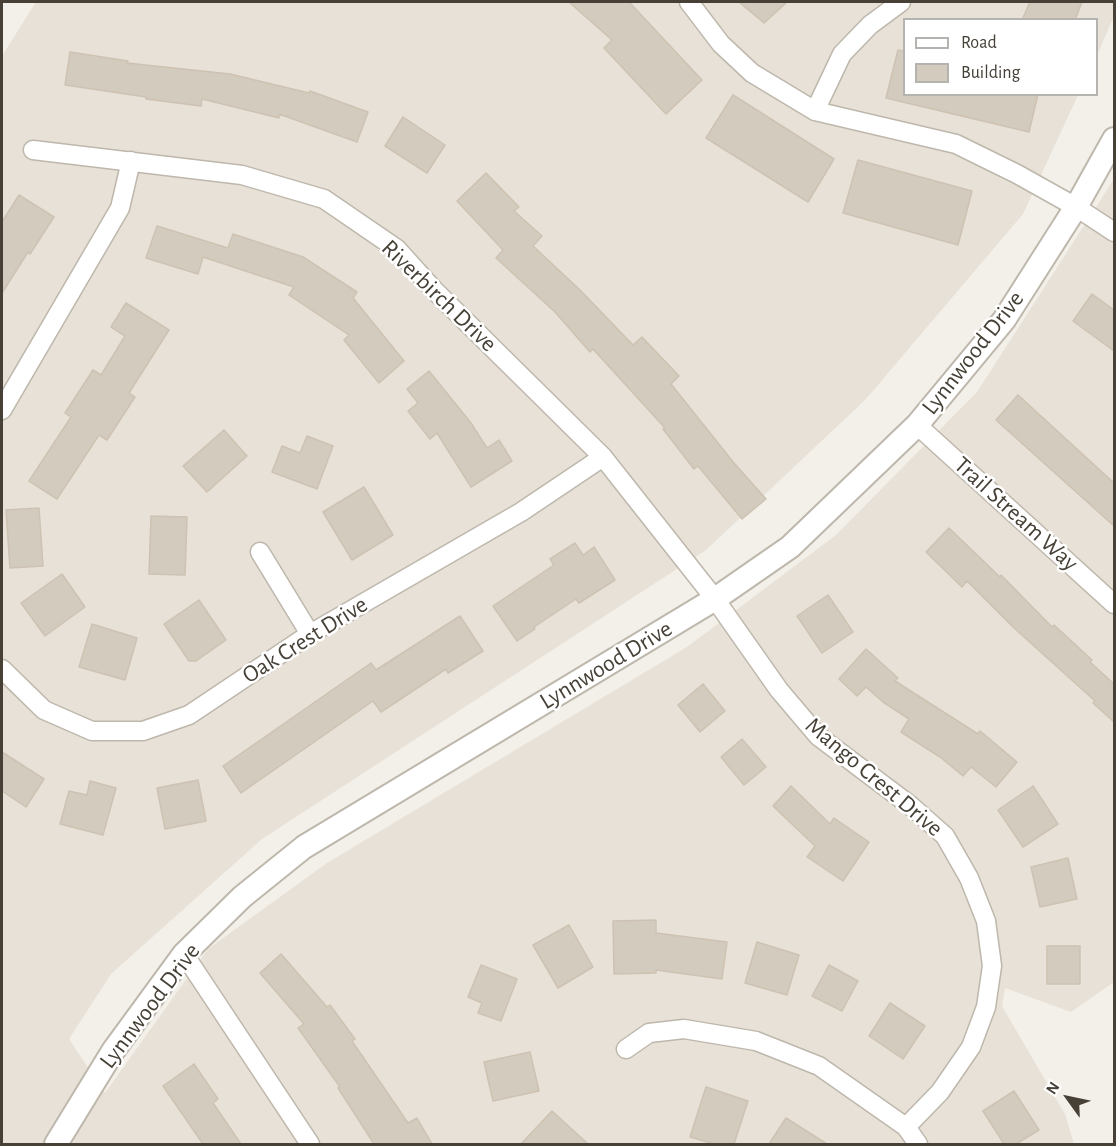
<!DOCTYPE html>
<style>
body{margin:0}
#map{position:relative;width:1116px;height:1146px;overflow:hidden;background:#f3efe9;font-family:"Alegreya Sans",sans-serif}
canvas{display:block}
.frame{position:absolute;inset:0;border:3px solid #464037;pointer-events:none}
.legend{position:absolute;left:903px;top:18px;width:195px;height:78px;box-sizing:border-box;background:#fff;border:2px solid #b5b3af;margin:0;padding:8px 10px;list-style:none;font-size:18px;color:#464037}
.legend li{display:flex;align-items:center;gap:12px;height:30px}
.legend b{width:30px;border:2px solid #b5b3af}
.north{position:absolute;left:1038px;top:1068px;width:60px;height:60px;-webkit-text-stroke:4px #fff;paint-order:stroke;rotate:303deg;font-size:16px;font-weight:700;line-height:24px;text-align:center;color:#464037}
.north::after{content:'';display:block;margin:auto;width:21px;height:27px;background:#464037;clip-path:polygon(50% 0,100% 100%,50% 72%,0 100%)}
</style>
<div id="map">
<canvas width="1116" height="1146"></canvas>
<div class="frame"></div>
<ul class="legend">
<li><b style="height:8px;background:#fff"></b>Road</li>
<li><b style="height:16px;background:#d4cbbf"></b>Building</li>
</ul>
<div class="north">N</div>
</div>
<script>
const ctx = document.querySelector('canvas').getContext('2d');
ctx.lineJoin = 'round';
function paint(path, color) { ctx.fillStyle = color; ctx.fill(path, 'evenodd'); }
const shape = rows => new Path2D(rows.map(r => 'M' + r).join(''));
function trace(path, color, width, dash) { ctx.strokeStyle = color; ctx.lineWidth = width; ctx.lineCap = dash ? 'butt' : 'round'; ctx.setLineDash(dash || []); ctx.stroke(path); }
function drawText(font, color, halo, rows, align = 'center') {
  ctx.font = font + ' "Alegreya Sans",sans-serif'; ctx.lineWidth = 5; ctx.setLineDash([]); ctx.textBaseline = 'middle'; ctx.strokeStyle = halo; ctx.fillStyle = color; for (const [text, x, y, turn = 0] of rows) {
    ctx.save(); ctx.translate(x, y); ctx.rotate((+turn || 0) * Math.PI / 180); ctx.textAlign = isNaN(turn) ? turn : align; if (halo) ctx.strokeText(text, 0, 0); ctx.fillText(text, 0, 0); ctx.restore();
  }
}
const residential = shape([
 [36,2,1114,2,1114,16,1097,55,1096,20,904,20,904,94,1078,95,1023,214,866,399,706,550,262,839,111,974,69,1039,105,1093,208,949,327,863,687,647,836,535,977,392,1114,179,1114,982,1071,1012,1005,988,1002,1006,1065,1114,1074,1144,2,1144,2,56]
]);
const building = shape([
 [569,2,629,2,702,80,666,114,604,48,612,40,569,2],
 [739,2,787,2,764,23,739,2],
 [1030,2,1082,2,1075,20,1022,20,1030,2],
 [898,50,904,51,904,94,1038,94,1029,132,886,98,898,50],
 [70,52,128,61,127,63,230,74,309,93,310,91,368,112,357,142,279,114,279,118,202,99,201,106,146,99,146,97,65,85,70,52],
 [733,95,834,159,808,202,706,138,733,95],
 [403,117,445,145,427,173,385,146,403,117],
 [858,160,972,191,958,245,843,213,858,160],
 [486,173,519,207,514,211,542,236,533,246,579,289,633,345,642,337,679,376,671,384,734,463,766,499,742,519,698,466,694,469,663,429,665,428,593,349,590,352,555,312,496,258,503,250,457,201,486,173],
 [19,195,54,217,30,254,28,252,2,293,2,222,19,195],
 [157,226,228,248,233,234,303,257,357,292,353,298,404,361,379,383,344,340,349,335,289,295,294,287,203,257,198,274,146,258,157,226],
 [1092,294,1114,310,1114,351,1073,321,1092,294],
 [126,303,169,330,129,393,135,397,107,440,99,435,57,499,29,481,71,417,65,413,93,370,101,375,125,336,111,327,126,303],
 [429,371,471,423,487,448,499,440,512,461,471,487,437,433,430,439,408,411,418,403,407,389,429,371],
 [1018,395,1114,483,1114,526,996,420,1018,395],
 [224,430,247,456,207,492,183,466,224,430],
 [307,436,333,446,317,489,272,472,282,446,300,453,307,436],
 [364,487,393,535,352,560,323,512,364,487],
 [39,508,43,566,10,568,6,510,39,508],
 [151,516,187,517,185,575,149,574,151,516],
 [949,528,1000,577,1001,575,1052,627,1054,625,1092,660,1090,662,1114,684,1114,722,1093,703,1095,701,1013,627,967,581,962,587,926,552,949,528],
 [575,543,583,555,594,547,615,580,579,603,576,599,534,627,535,629,517,641,493,606,554,565,550,559,575,543],
 [62,574,85,607,45,636,21,603,62,574],
 [828,595,853,632,822,653,797,616,828,595],
 [199,600,226,640,196,661,189,661,164,624,199,600],
 [460,616,483,651,448,673,446,669,381,712,373,701,241,793,223,766,371,663,376,670,460,616],
 [92,624,137,638,125,680,79,667,92,624],
 [866,649,898,678,895,681,978,734,980,731,1017,762,996,787,971,767,963,776,940,757,901,732,909,719,883,702,866,687,857,696,839,679,866,649],
 [703,684,725,711,700,732,678,705,703,684],
 [742,739,766,767,744,785,721,757,742,739],
 [2,752,44,779,26,807,2,791,2,752],
 [198,780,206,821,165,829,157,788,198,780],
 [90,781,116,788,103,835,60,824,69,791,87,795,90,781],
 [791,786,830,824,834,818,869,842,843,881,807,857,815,846,773,806,791,786],
 [1033,786,1058,824,1023,847,998,810,1033,786],
 [1068,858,1077,899,1040,907,1031,867,1068,858],
 [656,920,656,933,727,942,722,979,656,970,656,973,614,974,613,921,656,920],
 [569,925,593,967,558,988,533,945,569,925],
 [757,942,799,955,787,995,745,983,757,942],
 [1047,946,1080,946,1080,984,1047,984,1047,946],
 [281,954,327,1007,330,1005,355,1039,352,1041,408,1123,417,1118,432,1144,374,1144,338,1088,340,1087,298,1028,304,1024,260,973,281,954],
 [481,965,517,979,501,1021,478,1013,482,1003,468,997,481,965],
 [829,965,858,981,842,1011,812,996,829,965],
 [890,1003,925,1026,903,1059,869,1036,890,1003],
 [530,1052,539,1091,493,1101,484,1062,530,1052],
 [194,1064,218,1099,213,1103,241,1144,203,1144,163,1086,194,1064],
 [706,1087,748,1101,734,1144,714,1144,690,1137,706,1087],
 [1014,1091,1039,1130,1016,1144,1004,1144,983,1111,1014,1091],
 [552,1111,588,1144,521,1144,552,1111],
 [786,1118,827,1144,769,1144,786,1118]
]);
const minor = shape([
 [689,2,721,44,752,73,815,111,956,144,1017,174,1076,207,1114,232],
 [815,111,842,54,870,25,901,2],
 [33,150,242,175,324,199,397,249,435,291,603,457,715,599,779,690,818,736,911,806,945,836,969,878,986,921,992,966,986,1007,971,1047,940,1092,906,1127],
 [2,410,120,208,131,161],
 [917,425,1114,604],
 [260,552,310,634],
 [2,669,44,710,92,731,143,731,189,715,310,634,521,512,603,457],
 [184,954,310,1144],
 [626,1049,649,1033,684,1029,756,1041,819,1066,906,1127,918,1144]
]);
const tertiary = shape([
 [56,1144,113,1051,184,954,242,897,304,847,715,599,790,547,917,425,1004,320,1076,207,1114,139]
]);
const streetNames = [
 ["Riverbirch Drive",439,296,44],
 ["Lynnwood Drive",973,353,-52],
 ["Trail Stream Way",1016,514,42],
 ["Oak Crest Drive",305,640,-32],
 ["Lynnwood Drive",606,665,-31],
 ["Mango Crest Drive",874,777,40],
 ["Lynnwood Drive",150,1006,-53]
];
paint(residential, '#e7e1d7');
paint(building, '#d4cbbf');
trace(building, '#cec2b2', 1.5);
trace(minor, '#beb7ac', 21);
trace(tertiary, '#beb7ac', 26);
trace(minor, '#fff', 18);
trace(tertiary, '#fff', 22);
drawText('24px', '#464037', '#fff', streetNames);
</script>
